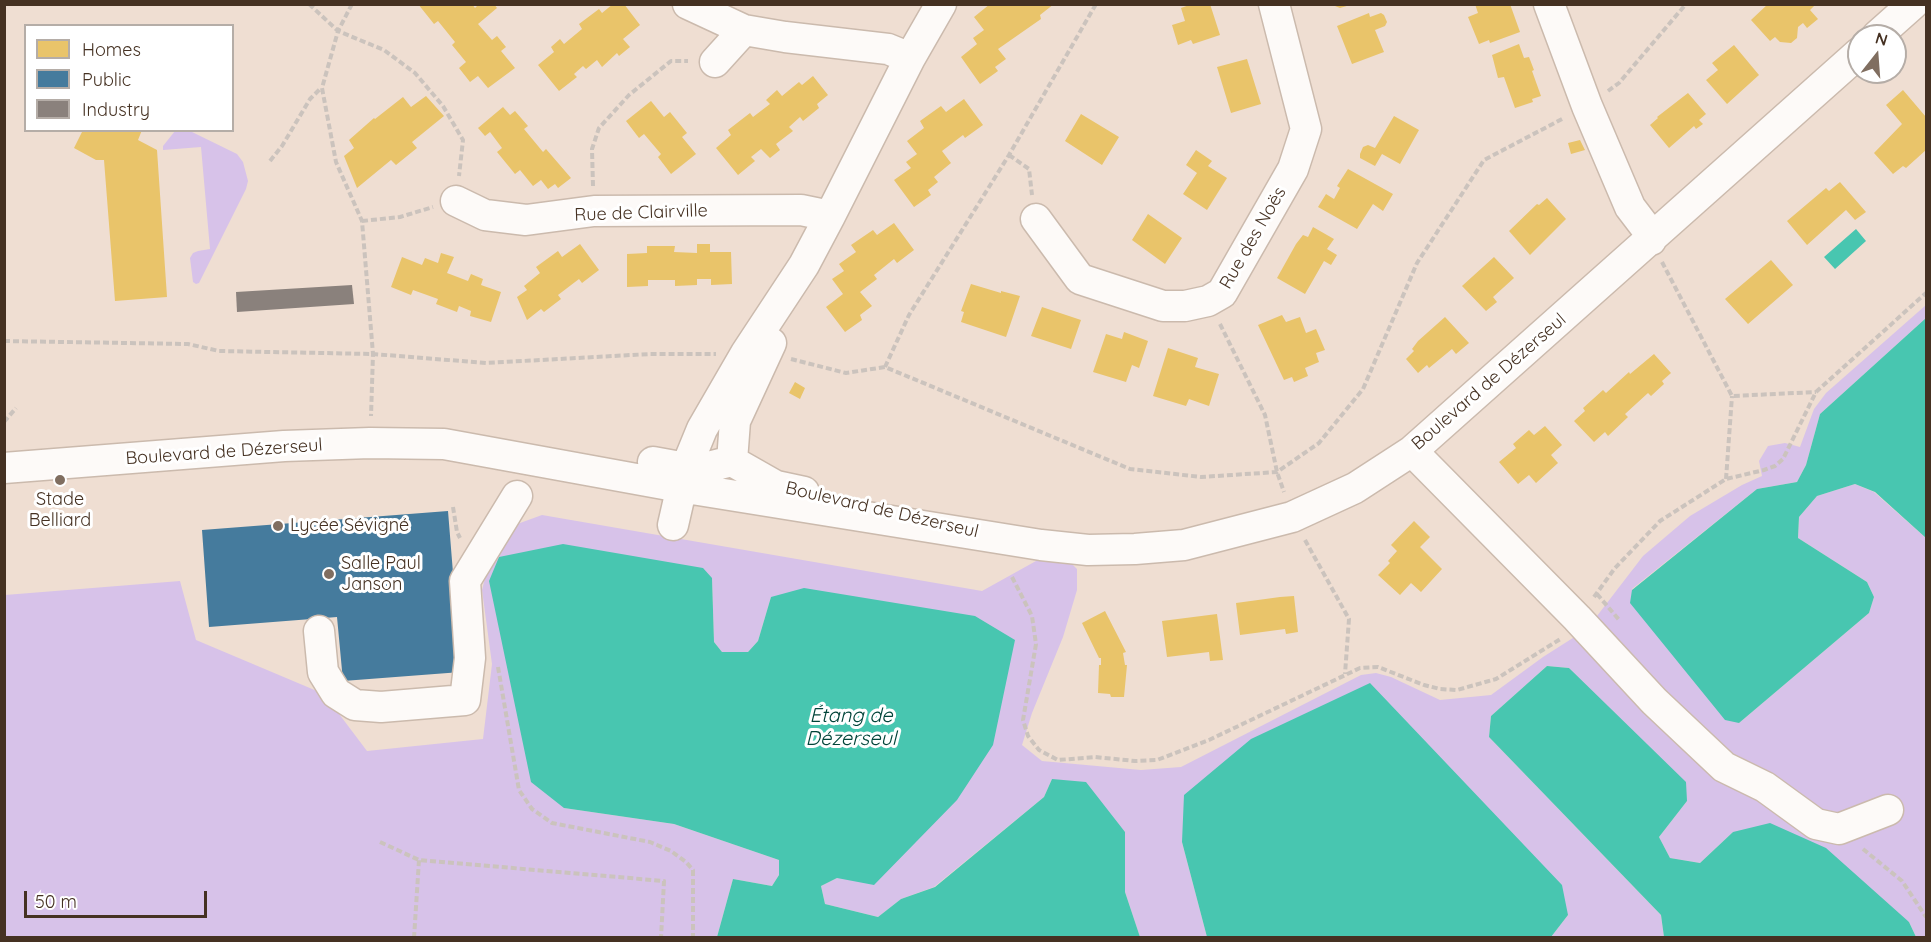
<!DOCTYPE html>
<meta charset="utf-8">
<style>
body{margin:0}
#map{position:relative;width:1931px;height:942px;overflow:hidden;background:#efded2;font-family:Quicksand,sans-serif}
canvas{display:block}
.frame{position:absolute;inset:0;border:6px solid #453122;pointer-events:none}
.legend{position:absolute;left:24px;top:24px;width:210px;height:108px;box-sizing:border-box;background:#fff;border:2px solid #b5ada7;margin:0;padding:8px 10px;list-style:none;font-size:18px;color:#453122}
.legend li{display:flex;align-items:center;gap:12px;height:30px}
.legend b{width:30px;border:2px solid #b5ada7}
.north{position:absolute;left:1847px;top:24px;width:60px;height:60px;box-sizing:border-box;background:#fff;border:2px solid #b5ada7;border-radius:50%;rotate:17deg;font-size:16px;font-weight:700;line-height:24px;text-align:center;color:#453122}
.north::after{content:'';display:block;margin:auto;width:21px;height:27px;background:#806e60;clip-path:polygon(50% 0,100% 100%,50% 72%,0 100%)}
.scale{position:absolute;left:24px;top:891px;width:183px;height:27px;box-sizing:border-box;border:3px solid #453122;border-top:0;padding-left:8px;font-size:18px;line-height:21px;white-space:nowrap;color:#453122;-webkit-text-stroke:4px #fff;paint-order:stroke}
</style>
<div id="map">
<canvas width="1931" height="942"></canvas>
<div class="frame"></div>
<ul class="legend">
<li><b style="height:16px;background:#e9c46a"></b>Homes</li>
<li><b style="height:16px;background:#457b9d"></b>Public</li>
<li><b style="height:16px;background:#8a817c"></b>Industry</li>
</ul>
<div class="north">N</div>
<div class="scale">50 m</div>
</div>
<script>
const ctx = document.querySelector('canvas').getContext('2d');
ctx.lineJoin = 'round';
function paint(path, color) { ctx.fillStyle = color; ctx.fill(path, 'evenodd'); }
const shape = rows => new Path2D(rows.map(r => 'M' + r).join(''));
function trace(path, color, width, dash) { ctx.strokeStyle = color; ctx.lineWidth = width; ctx.lineCap = dash ? 'butt' : 'round'; ctx.setLineDash(dash || []); ctx.stroke(path); }
function drawText(font, color, halo, rows, align = 'center') {
  ctx.font = font + ' Quicksand,sans-serif'; ctx.lineWidth = 6; ctx.setLineDash([]); ctx.textBaseline = 'middle'; ctx.strokeStyle = halo; ctx.fillStyle = color; for (const [text, x, y, turn = 0] of rows) {
    ctx.save(); ctx.translate(x, y); ctx.rotate((+turn || 0) * Math.PI / 180); ctx.textAlign = isNaN(turn) ? turn : align; if (halo) ctx.strokeText(text, 0, 0); ctx.fillText(text, 0, 0); ctx.restore();
  }
}
const green = shape([
 [175,131,190,131,237,154,243,162,248,181,246,189,199,283,196,284,193,282,190,258,193,253,198,251,210,249,201,147,163,150,163,146],
 [1926,305,1926,318,1820,414,1806,465,1797,482,1757,489,1632,589,1739,723,1869,613,1874,597,1867,582,1798,538,1799,517,1817,496,1855,484,1874,492,1926,538,1926,937,1916,937,1909,922,1733,832,1700,863,1670,858,1659,837,1687,801,1569,668,1547,666,1491,716,1489,737,1661,915,1664,937,1551,937,1568,915,1182,842,1207,937,1140,937,1125,892,1125,832,1052,779,1044,797,934,887,901,899,878,917,825,904,821,886,837,878,771,597,758,641,748,652,722,652,714,642,712,578,564,808,674,824,779,860,779,875,772,886,733,879,717,937,5,937,5,595,180,581,196,640,324,694,367,751,483,739,492,664,482,590,490,558,501,538,520,523,542,515,982,591,1045,556,1068,560,1077,569,1077,590,1063,637,1032,713,1022,745,1042,761,1141,770,1181,767,1361,675,1376,673,1391,677,1440,700,1491,695,1543,657,1587,629,1643,556,1690,516,1742,485,1762,476,1759,461,1768,446,1785,443,1800,447,1814,409,1826,393]
]);
const water = shape([
 [1856,229,1866,241,1835,269,1824,257],
 [1926,318,1926,538,1875,492,1855,484,1817,496,1799,517,1798,538,1867,582,1874,597,1869,613,1739,723,1725,720,1630,603,1632,590,1757,489,1797,482,1806,465,1820,414],
 [563,544,703,568,712,578,714,642,722,652,748,652,758,641,771,597,804,588,975,616,1015,640,993,745,957,800,874,885,837,878,821,886,825,904,878,917,901,899,935,887,1044,797,1052,779,1086,782,1125,832,1125,892,1140,937,717,937,733,879,772,886,779,875,779,860,674,824,564,808,531,782,489,581,499,557],
 [1547,666,1569,668,1686,782,1687,801,1659,837,1670,858,1700,863,1733,832,1770,823,1826,848,1909,922,1916,937,1664,937,1661,915,1489,737,1491,716],
 [1370,683,1562,885,1568,915,1551,937,1207,937,1182,842,1184,795,1251,739]
]);
const homes = shape([
 [418,4,472,4,475,8,479,4,494,4,497,8,478,24,492,40,497,36,506,47,501,51,515,68,488,88,478,76,470,82,459,68,466,62,452,45,455,42,438,21,434,24],
 [613,4,624,4,640,25,623,39,630,47,619,56,617,53,602,67,597,60,586,69,583,66,574,74,577,77,559,91,538,65,554,52,551,47,560,39,564,44,582,29,579,24,599,9,602,13],
 [990,4,1054,4,1040,15,1041,19,998,49,1006,59,995,67,998,71,980,84,961,57,977,44,973,38,984,30,974,17],
 [1192,4,1210,4,1220,35,1193,44,1191,40,1178,45,1172,25,1185,21,1181,8],
 [1330,4,1350,4,1350,5,1340,8],
 [1475,4,1510,4,1520,32,1490,43,1489,40,1479,44,1468,17,1478,13],
 [1768,4,1816,4,1810,10,1818,19,1807,28,1803,23,1798,27,1797,38,1791,43,1780,42,1775,37,1770,41,1751,20],
 [1369,13,1370,17,1381,13,1384,15,1387,22,1385,26,1375,30,1384,52,1352,64,1337,26],
 [1519,44,1524,58,1529,57,1534,70,1532,71,1541,96,1532,99,1533,102,1515,108,1504,77,1498,78,1492,55],
 [1734,45,1759,75,1727,104,1706,80,1718,70,1712,63],
 [1247,59,1261,104,1231,113,1217,67],
 [813,76,828,95,817,104,819,108,803,121,800,117,789,127,793,131,776,144,780,150,770,158,761,149,751,157,755,161,738,175,716,148,731,135,728,130,750,113,753,117,770,104,766,100,777,90,782,96,799,82,802,85],
 [1903,90,1926,117,1926,150,1906,168,1903,166,1893,174,1874,153,1902,124,1886,105],
 [1688,93,1706,114,1699,120,1703,124,1696,129,1694,126,1669,148,1650,125,1658,118,1657,117],
 [426,96,444,116,412,142,417,148,396,165,391,160,357,188,344,156,354,148,349,140,374,118,375,119,403,97,411,107],
 [964,99,983,125,965,138,963,135,942,151,951,163,934,177,938,182,928,190,931,195,914,207,894,180,911,168,906,162,917,154,907,141,924,128,920,121,941,106,946,112],
 [651,101,664,117,670,112,687,133,682,137,696,154,671,174,658,157,661,154,644,134,639,138,626,121],
 [503,107,510,115,515,111,528,126,524,129,543,152,546,149,571,178,558,188,555,184,548,189,541,180,533,186,520,170,515,174,497,152,502,148,490,132,485,136,478,128],
 [1081,114,1119,137,1102,165,1065,141],
 [1394,116,1419,130,1400,164,1382,154,1375,166,1360,158,1360,154,1363,147,1368,145,1375,148],
 [83,130,142,130,138,140,157,150,167,297,115,301,104,160,96,160,74,148],
 [1580,140,1585,150,1571,154,1568,143],
 [1196,150,1212,161,1208,166,1227,178,1207,210,1183,194,1197,173,1186,165],
 [1348,169,1393,194,1383,211,1373,204,1357,229,1318,207,1326,194,1334,199,1340,188,1337,186],
 [1840,182,1866,212,1855,220,1846,210,1807,245,1787,221,1826,188,1829,191],
 [1547,198,1566,219,1530,255,1509,231,1537,204,1539,205],
 [1148,214,1182,238,1165,264,1132,240],
 [894,223,914,250,897,263,894,259,874,275,877,279,860,292,872,306,860,315,862,320,845,332,826,307,843,294,832,279,844,271,839,264,856,252,851,245,873,230,877,235],
 [1313,227,1334,239,1327,249,1337,255,1331,265,1324,261,1305,294,1277,278,1296,244,1303,235,1308,237],
 [580,244,599,270,582,283,579,279,558,295,561,299,544,312,541,309,527,320,517,297,527,290,524,286,540,273,536,267,558,251,562,257],
 [697,244,710,244,710,252,731,252,732,284,711,285,711,279,697,279,697,285,675,286,675,280,648,280,648,286,627,287,627,254,647,253,647,246,675,246,674,252,697,253],
 [441,253,454,257,447,273,468,281,471,274,483,279,481,285,501,292,491,322,470,316,471,311,459,306,457,312,436,304,438,299,413,290,411,295,391,287,402,257,422,265,425,258,438,263],
 [1494,257,1514,278,1493,297,1497,302,1486,311,1462,286],
 [1771,260,1793,285,1748,324,1725,299],
 [971,284,1001,293,1001,291,1020,296,1006,337,961,322,964,312,961,311],
 [1042,307,1081,320,1071,349,1031,336],
 [1282,315,1286,322,1300,317,1306,333,1316,329,1325,350,1316,353,1319,362,1305,368,1308,376,1294,382,1292,377,1284,380,1258,325],
 [1445,317,1469,343,1456,354,1452,349,1429,368,1427,365,1418,373,1406,359,1414,351,1412,349,1418,341],
 [1124,332,1148,341,1139,368,1132,365,1126,382,1093,372,1106,334,1122,339],
 [1168,348,1198,358,1195,367,1219,374,1209,406,1189,399,1186,406,1153,396],
 [1654,354,1671,373,1662,381,1664,384,1651,396,1648,393,1625,414,1628,417,1608,436,1605,432,1594,442,1574,421,1585,411,1583,408,1603,390,1606,393,1629,372,1630,374],
 [795,382,805,388,800,399,789,393],
 [1545,426,1562,445,1551,455,1558,463,1536,483,1529,475,1518,484,1499,462,1516,448,1513,444,1529,430,1534,435],
 [1414,521,1430,537,1420,547,1442,569,1421,592,1411,583,1400,595,1378,575,1390,563,1388,561,1397,551,1391,545],
 [1294,596,1298,632,1286,634,1285,629,1240,635,1236,603,1280,597],
 [1105,611,1126,652,1123,653,1125,665,1127,665,1124,697,1111,697,1110,694,1098,693,1099,665,1101,665,1101,658,1099,658,1082,623],
 [1217,614,1223,660,1210,661,1209,652,1167,657,1162,621]
]);
const public = shape([
 [448,511,461,672,343,681,337,617,209,627,202,530]
]);
const industry = shape([
 [352,285,354,304,237,312,236,292]
]);
const path = shape([
 [309,4,338,31,322,88,336,162,362,221,373,354,371,416],
 [352,4,338,31,384,50,415,73,443,106,463,140,459,176],
 [1608,91,1619,83,1686,4],
 [1009,155,1029,169,1032,195],
 [270,161,282,146,310,99,321,88],
 [593,186,592,149,599,128,629,95,671,61,688,61],
 [362,221,400,217,433,207],
 [1662,262,1732,396,1816,392],
 [1220,324,1265,415,1277,472,1284,492],
 [4,341,188,344,219,351,373,354,486,363,650,354,716,354],
 [791,359,846,373,885,367,1130,469,1201,477,1277,472,1319,443,1363,389,1417,263,1484,160,1564,118],
 [885,367,909,315,1009,155,1096,4],
 [4,422,16,408],
 [1726,479,1732,396],
 [453,507,457,532,460,538],
 [1305,540,1349,619,1345,674],
 [1012,577,1032,616,1036,644,1023,720,1028,736,1039,750,1058,760,1095,757,1135,761,1157,760,1209,740,1360,668,1378,667,1424,685,1440,689,1457,690,1496,679,1562,638],
 [1597,594,1620,621],
 [1594,597,1615,568,1660,521,1726,479,1764,470,1775,466,1783,459,1816,392,1926,293],
 [498,667,519,790,532,809,552,823,650,842,671,851,686,862,693,870,693,938],
 [380,842,419,860,664,881,661,938],
 [1863,849,1902,881,1926,917],
 [414,938,419,860]
]);
const minor = shape([
 [688,4,744,30,785,37,888,49,910,58],
 [1549,4,1587,106,1630,207,1646,228,1651,240],
 [1877,36,1913,4],
 [715,62,744,30],
 [456,201,485,215,526,220,594,211,801,210,830,216],
 [1036,219,1080,279,1163,306,1185,306,1208,301,1222,293,1293,169,1306,129,1274,4],
 [1412,451,1577,618,1654,701,1724,767,1765,787,1816,824,1839,829,1888,810],
 [732,461,735,421,771,343],
 [653,462,686,468,708,467,732,461,776,486,804,492],
 [4,468,284,446,370,443,444,444,680,487,1041,545,1088,550,1135,549,1184,545,1292,517,1355,488,1412,451,1859,53],
 [673,525,686,468,702,429,746,353,804,265,830,216,910,58,941,4],
 [319,631,323,672,336,693,355,705,381,707,465,700,470,658,465,581,517,496]
]);
const markers = [
 [60,480,6,"#806e60"],
 [278,526,6,"#806e60"],
 [329,574,6,"#806e60"]
];
const streetNames = [
 ["Rue de Clairville",641,213,-2],
 ["Rue des Noës",1253,238,-60],
 ["Boulevard de Dézerseul",1489,382,-41],
 ["Boulevard de Dézerseul",224,452,-4],
 ["Boulevard de Dézerseul",882,510,13]
];
const poiNames = [
 ["Stade",60,500,"center"],
 ["Belliard",60,521,"center"],
 ["Lycée Sévigné",290,526],
 ["Salle Paul",341,564],
 ["Janson",341,585]
];
const waterNames = [
 ["Étang de",851,716],
 ["Dézerseul",851,739]
];
paint(green, '#d7c2e9');
paint(water, '#48c6b0');
paint(homes, '#e9c46a');
paint(public, '#457b9d');
paint(industry, '#8a817c');
trace(minor, '#cbbaad', 33);
trace(path, '#cbc3bd', 4, [6, 3]);
trace(minor, '#fdfaf8', 30);
for (const [x, y, r, color] of markers) { const dot = new Path2D(); dot.arc(x, y, r, 0, 2 * Math.PI); ctx.fillStyle = color; ctx.fill(dot); trace(dot, '#fff', 2); }
drawText('18px', '#453122', '#fff', streetNames);
drawText('18px', '#453122', '#fff', poiNames, 'left');
drawText('italic 20px', '#004439', '#fff', waterNames);
</script>
